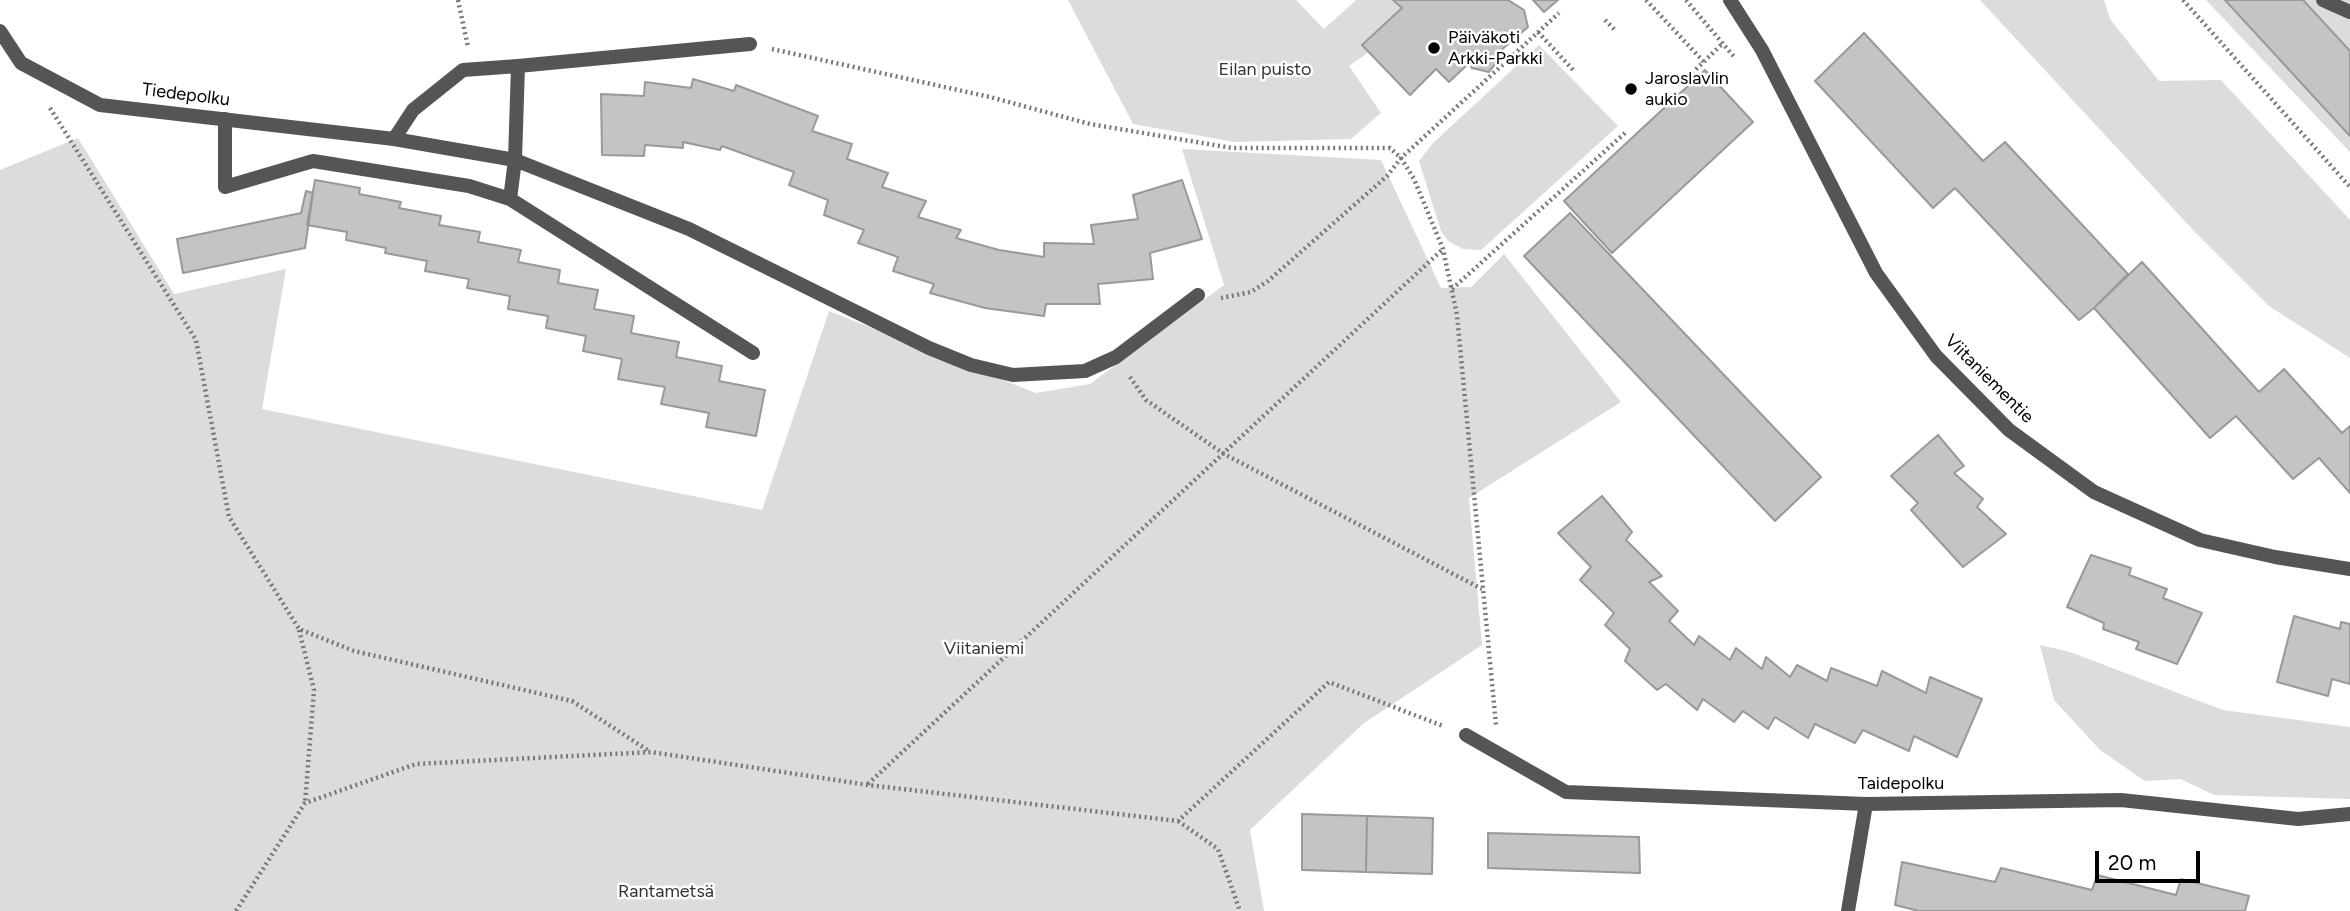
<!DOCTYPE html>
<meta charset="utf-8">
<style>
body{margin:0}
#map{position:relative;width:2350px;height:911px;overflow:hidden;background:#fff;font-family:Figtree,sans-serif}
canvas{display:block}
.scale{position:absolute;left:2095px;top:851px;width:105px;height:32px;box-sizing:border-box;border:4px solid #000;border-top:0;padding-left:9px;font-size:21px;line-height:24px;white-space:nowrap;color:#000;-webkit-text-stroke:5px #fff;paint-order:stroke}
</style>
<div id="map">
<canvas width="2350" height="911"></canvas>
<div class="scale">20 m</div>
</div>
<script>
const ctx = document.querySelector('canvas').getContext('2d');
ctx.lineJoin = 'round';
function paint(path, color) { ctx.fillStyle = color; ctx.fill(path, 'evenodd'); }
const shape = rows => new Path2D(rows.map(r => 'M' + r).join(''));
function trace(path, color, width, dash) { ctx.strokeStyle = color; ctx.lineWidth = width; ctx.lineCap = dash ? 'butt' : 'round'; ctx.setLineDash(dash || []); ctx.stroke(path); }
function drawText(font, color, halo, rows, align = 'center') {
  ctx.font = font + ' Figtree,sans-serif'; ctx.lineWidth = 5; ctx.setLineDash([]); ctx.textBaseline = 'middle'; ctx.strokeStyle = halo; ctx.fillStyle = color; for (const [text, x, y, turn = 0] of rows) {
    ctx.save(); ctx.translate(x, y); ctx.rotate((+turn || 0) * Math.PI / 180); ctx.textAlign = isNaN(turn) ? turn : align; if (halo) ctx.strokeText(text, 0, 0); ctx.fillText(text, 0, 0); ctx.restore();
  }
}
const green = shape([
 [1068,0,1296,0,1324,29,1356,0,1393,0,1402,8,1363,45,1369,52,1349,66,1381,113,1351,139,1235,142,1133,124],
 [1980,0,2104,0,2110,19,2159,81,2221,80,2350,220,2350,358,2269,306,2193,230],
 [2206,0,2350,0,2350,152],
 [1539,45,1618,126,1481,250,1463,249,1448,241,1441,231,1419,161,1433,143],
 [78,138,174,294,286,269,262,409,762,510,829,311,1036,393,1090,384,1224,285,1182,149,1381,160,1441,288,1471,287,1504,254,1621,402,1469,498,1482,645,1364,723,1250,830,1264,911,0,911,0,170],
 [2040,645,2070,652,2223,710,2350,727,2350,799,2214,795,2181,779,2145,781,2100,750,2054,700]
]);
const building = shape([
 [1393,0,1508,0,1524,10,1528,27,1500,51,1500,58,1489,72,1472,68,1469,63,1449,82,1436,69,1410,95,1362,45,1402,8,1393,0],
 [1533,0,1558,0,1544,12,1533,0],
 [2225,0,2303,0,2350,51,2350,136,2225,0],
 [1864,33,1983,161,2005,142,2128,274,2094,308,2079,320,1955,188,1933,208,1815,81,1864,33],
 [1705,70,1753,122,1612,253,1564,201,1705,70],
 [693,79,734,91,736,85,818,116,812,131,852,144,847,159,888,173,882,187,926,201,918,217,961,230,956,238,999,250,1044,257,1044,243,1094,244,1091,225,1138,219,1133,195,1182,180,1202,239,1150,253,1153,279,1098,284,1100,304,1046,304,1044,316,985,308,930,293,934,284,893,271,898,257,858,243,864,230,824,215,828,200,789,185,794,172,722,146,720,150,683,142,683,148,645,145,644,156,602,155,601,94,644,96,645,82,691,88,693,79],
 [315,180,360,188,359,194,401,202,399,208,441,216,439,225,480,232,478,242,521,250,518,262,560,270,558,283,598,290,594,309,634,316,631,333,679,342,676,357,722,366,719,381,765,390,756,436,706,427,709,413,661,404,665,387,618,379,622,359,583,351,586,336,546,328,548,316,508,309,510,296,467,288,469,279,425,271,427,261,385,253,386,248,346,240,347,232,307,225,315,180],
 [306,191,313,193,305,248,183,273,177,239,301,213,306,191],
 [1570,213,1821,477,1775,521,1524,256,1570,213],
 [2142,262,2259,392,2284,369,2342,433,2350,426,2350,493,2319,458,2293,479,2236,416,2210,438,2094,308,2142,262],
 [1938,435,1964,466,1954,473,1983,499,1977,507,2006,534,1963,567,1911,510,1918,503,1891,476,1938,435],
 [1602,496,1632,532,1626,540,1662,576,1649,582,1678,611,1669,621,1694,645,1699,636,1730,660,1736,648,1762,669,1766,657,1790,677,1797,665,1827,681,1831,668,1877,686,1882,671,1926,693,1930,677,1982,699,1957,757,1914,736,1909,751,1863,730,1855,743,1815,724,1808,738,1775,717,1768,729,1743,711,1734,722,1703,699,1697,710,1666,684,1657,690,1625,661,1630,649,1605,625,1614,613,1580,580,1591,567,1558,533,1602,496],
 [2091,555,2131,568,2129,575,2167,589,2163,598,2202,613,2177,664,2136,649,2139,642,2103,629,2104,623,2067,607,2091,555],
 [2294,616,2340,629,2341,622,2350,624,2350,684,2332,679,2328,696,2277,682,2294,616],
 [1302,814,1367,816,1366,872,1302,870,1302,814],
 [1367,816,1433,818,1432,874,1366,872,1367,816],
 [1488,833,1639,837,1640,873,1488,868,1488,833],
 [1902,862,1995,882,2001,868,2092,890,2097,875,2176,895,2181,879,2249,896,2245,911,1919,911,1895,905,1902,862]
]);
const path = shape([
 [458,0,468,47],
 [1646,0,1704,62],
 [1686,0,1735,58],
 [2183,0,2350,187],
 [1605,20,1615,30],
 [1538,32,1575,72],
 [772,49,990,97,1090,124,1232,148,1390,148,1401,158,1414,179,1443,249,1457,315,1496,725],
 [1688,77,1721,45],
 [50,108,196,340,229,517,299,629,354,651,572,701,649,751],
 [1452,289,1625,133],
 [1221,298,1251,292,1268,281,1387,176,1401,158,1559,13],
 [1130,377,1146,400,1224,454,1482,589],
 [299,630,314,690,305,803],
 [868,784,1443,249],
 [1178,821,1218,849,1240,911],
 [236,911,305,803,416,764,651,752,868,785,1178,821,1329,682,1443,726]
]);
const lane = shape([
 [2323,0,2350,12],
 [518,66,750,44],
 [225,119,225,187,313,161,469,186,510,199],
 [753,353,510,199,515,160,689,229,929,348,971,365,1013,375,1085,371,1116,357,1198,295],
 [1848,911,1866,804]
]);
const street = shape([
 [1730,0,1762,50,1876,273,1936,356,2009,430,2094,492,2200,540,2275,557,2350,569],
 [0,31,21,63,100,105,394,139,515,160,518,66,463,70,413,110,394,139],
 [1466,735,1566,792,1866,804,2121,800,2298,819,2350,814]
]);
const markers = [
 [1434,48,7,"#000"],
 [1631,89,7,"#000"]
];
const poiNames = [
 ["Päiväkoti",1448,38],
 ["Arkki-Parkki",1448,59],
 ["Jaroslavlin",1645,79],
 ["aukio",1645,100]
];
const parkNames = [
 ["Eilan puisto",1265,70],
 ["Viitaniemi",984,649],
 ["Rantametsä",666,892]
];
const streetNames = [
 ["Tiedepolku",186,95,7],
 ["Viitaniementie",1989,379,45],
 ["Taidepolku",1901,784]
];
paint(green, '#dcdcdc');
paint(building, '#c4c4c4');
trace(building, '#999', 2);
trace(path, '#777', 4.5, [2, 3.5]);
trace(lane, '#555', 14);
trace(street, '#555', 14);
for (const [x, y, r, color] of markers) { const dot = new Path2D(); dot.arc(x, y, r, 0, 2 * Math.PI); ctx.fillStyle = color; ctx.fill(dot); trace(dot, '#fff', 2.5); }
drawText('18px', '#000', '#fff', poiNames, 'left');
drawText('18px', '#333', '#fff', parkNames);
drawText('18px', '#000', '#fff', streetNames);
</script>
